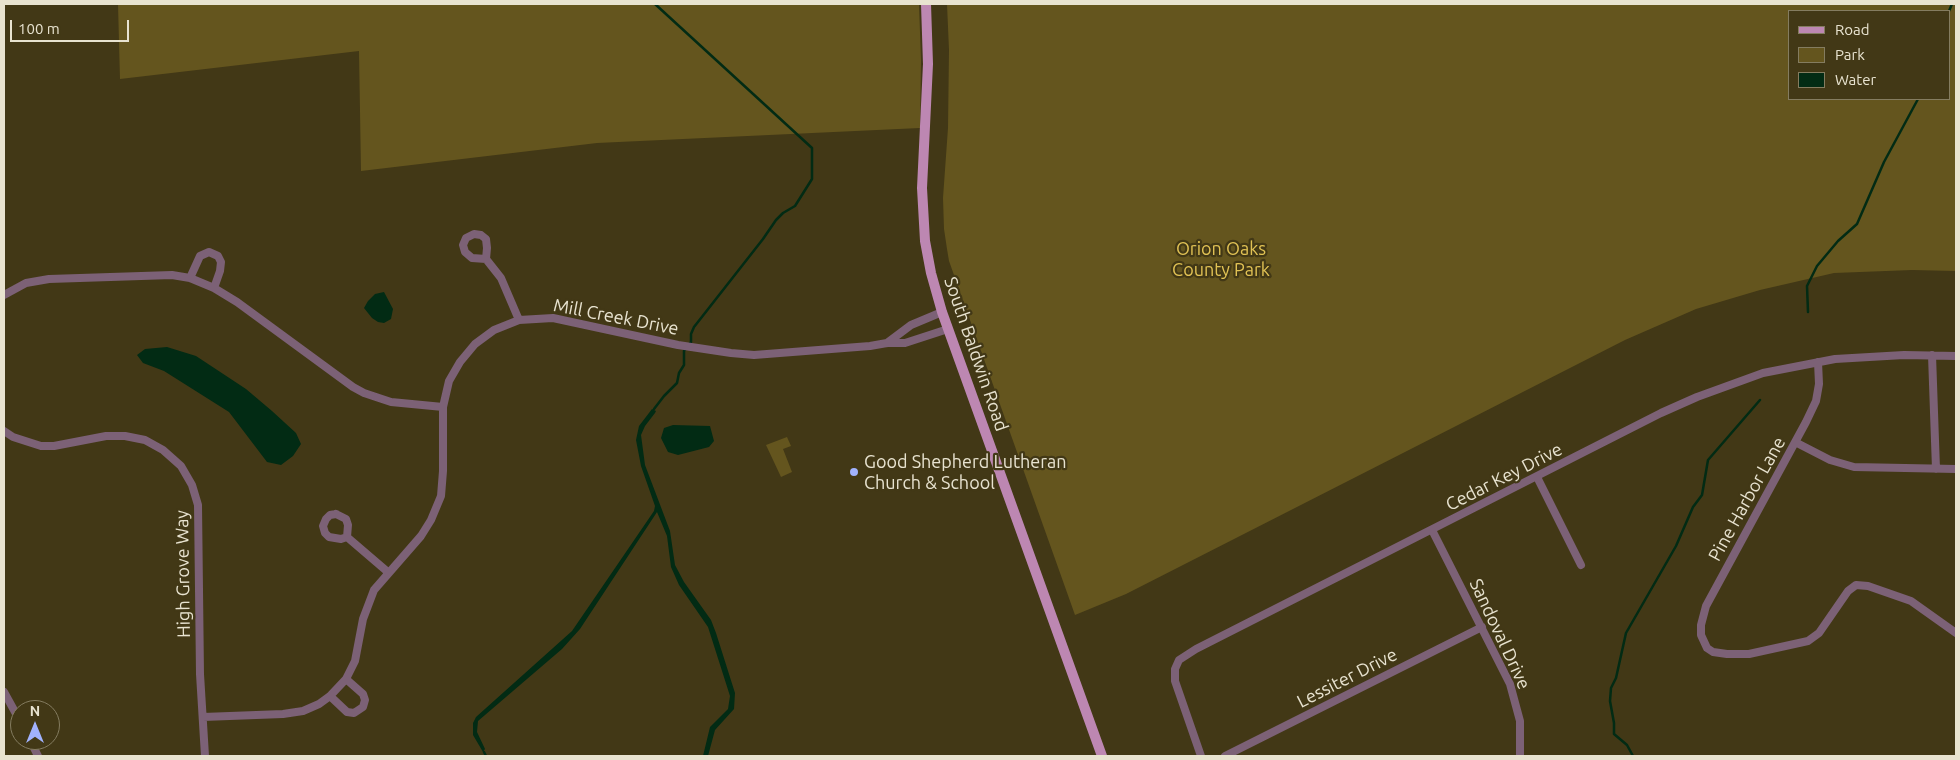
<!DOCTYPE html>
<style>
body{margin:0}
#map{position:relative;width:1960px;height:760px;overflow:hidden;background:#423816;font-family:Ubuntu,sans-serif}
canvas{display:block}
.frame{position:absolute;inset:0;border:5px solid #e8e3d0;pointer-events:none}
.legend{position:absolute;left:1788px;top:10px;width:162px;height:90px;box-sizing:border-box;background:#423816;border:1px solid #847c60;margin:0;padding:6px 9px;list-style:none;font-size:15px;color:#e8e3d0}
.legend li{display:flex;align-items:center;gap:10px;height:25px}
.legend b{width:25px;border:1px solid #847c60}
.north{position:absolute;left:10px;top:700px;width:50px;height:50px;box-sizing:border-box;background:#423816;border:1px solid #847c60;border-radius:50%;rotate:0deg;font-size:14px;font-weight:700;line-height:20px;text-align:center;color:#e8e3d0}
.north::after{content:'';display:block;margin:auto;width:18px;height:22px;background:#a1b2fd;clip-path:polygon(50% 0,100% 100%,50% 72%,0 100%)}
.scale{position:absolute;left:10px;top:20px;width:119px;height:22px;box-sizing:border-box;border:2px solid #e8e3d0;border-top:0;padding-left:6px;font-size:15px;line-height:18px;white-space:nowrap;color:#e8e3d0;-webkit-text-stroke:4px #423816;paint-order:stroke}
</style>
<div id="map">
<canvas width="1960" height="760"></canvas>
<div class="frame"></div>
<ul class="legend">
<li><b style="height:6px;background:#bd87b2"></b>Road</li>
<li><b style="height:14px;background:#64551e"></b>Park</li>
<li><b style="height:14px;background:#022b14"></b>Water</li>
</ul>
<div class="north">N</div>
<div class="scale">100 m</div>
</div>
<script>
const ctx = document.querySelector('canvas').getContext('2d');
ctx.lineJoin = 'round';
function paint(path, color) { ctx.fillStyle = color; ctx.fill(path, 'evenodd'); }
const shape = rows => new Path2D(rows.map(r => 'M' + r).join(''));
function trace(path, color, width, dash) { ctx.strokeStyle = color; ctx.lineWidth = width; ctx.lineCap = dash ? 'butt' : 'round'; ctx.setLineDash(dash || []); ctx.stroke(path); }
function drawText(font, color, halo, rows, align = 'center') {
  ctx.font = font + ' Ubuntu,sans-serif'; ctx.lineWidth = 4.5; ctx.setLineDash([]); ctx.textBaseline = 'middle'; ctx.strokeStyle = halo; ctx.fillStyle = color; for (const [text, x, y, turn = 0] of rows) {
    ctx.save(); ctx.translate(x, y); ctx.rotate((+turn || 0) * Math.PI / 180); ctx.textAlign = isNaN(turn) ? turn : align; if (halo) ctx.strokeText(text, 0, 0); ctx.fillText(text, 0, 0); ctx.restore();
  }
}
const green = shape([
 [118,4,919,4,921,60,920,128,597,143,361,171,359,51,120,79],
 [947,4,1956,4,1956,271,1912,270,1834,273,1760,290,1696,309,1625,340,1126,594,1075,615,949,261,947,249,944,229,943,198,948,128,949,50],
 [1789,11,1949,11,1949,99,1789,99],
 [787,437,791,446,783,449,792,472,781,477,766,445]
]);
const water = shape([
 [384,292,393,309,391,319,384,323,378,322,372,318,364,308,368,301,375,294],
 [167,347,196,356,246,389,272,411,296,433,301,444,293,456,281,465,267,462,229,412,164,371,143,363,137,355,145,349],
 [652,409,656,411,655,413,645,426,641,435,645,465,670,531,675,565,684,582,711,620,716,633,735,693,734,709,715,730,708,756,703,756,710,727,728,709,730,696,708,627,679,585,671,567,667,536,657,512,580,629,562,649,478,721,477,732,485,749,483,752,473,735,473,723,476,717,572,631,654,511,655,506,641,466,636,440,639,426],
 [673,425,710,426,714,441,709,447,678,455,668,452,661,438,664,428]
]);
const stream = shape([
 [1949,11,1952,4],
 [1808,312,1807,286,1817,266,1838,241,1857,224,1884,162,1918,99],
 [654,409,664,396,677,383,679,373,684,365,684,351,691,342,691,334,694,327,763,239,776,220,783,213,795,206,812,179,812,148,655,4],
 [484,752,486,756],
 [1633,756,1627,745,1614,734,1614,723,1610,701,1611,688,1616,678,1626,633,1676,546,1693,507,1702,495,1708,460,1760,400]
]);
const minor = shape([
 [486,259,472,258,465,252,463,245,466,238,474,234,481,235,486,239,487,248,486,259,501,278,519,320],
 [190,278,200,256,209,252,218,256,221,262,220,271,214,288],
 [4,295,26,283,49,279,172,275,190,278,214,288,237,302,353,387,364,393,391,402,443,407],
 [887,343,911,325,942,312],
 [1932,355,1936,469],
 [1818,362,1819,384,1816,401,1806,422,1706,606,1701,625,1701,635,1707,648,1713,652,1727,654,1749,654,1808,641,1819,633,1848,591,1856,585,1868,586,1911,601,1956,633],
 [4,431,13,437,41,446,54,446,106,436,125,436,145,440,163,450,181,466,192,485,198,505,200,674,205,756],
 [1795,442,1830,460,1854,467,1956,469],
 [1537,477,1581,565],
 [336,514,346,519,348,525,347,537,341,539,329,537,325,533,323,526,326,519,330,515,336,514],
 [1432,530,1510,684,1520,721,1520,756],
 [347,537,389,573],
 [4,692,20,721],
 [330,696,347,712,354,713,363,707,365,700,363,694,346,679],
 [203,717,283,714,303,711,319,704,330,696,346,679,355,661,363,619,374,590,421,536,431,520,441,496,443,471,443,407,449,381,460,362,475,344,494,330,519,320,553,318,678,345,731,353,754,355,870,346,887,343,905,343,948,329],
 [30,740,38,756],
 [1201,756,1175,681,1175,669,1179,660,1196,649,1661,413,1697,397,1763,373,1835,359,1904,355,1956,356],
 [1225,756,1482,627]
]);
const major = shape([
 [926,4,928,64,922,188,925,241,931,273,942,312,1102,756]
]);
const markers = [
 [854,472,5,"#a1b2fd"]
];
const parkNames = [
 ["Orion Oaks",1221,249],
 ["County Park",1221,270]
];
const streetNames = [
 ["Mill Creek Drive",616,317,11],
 ["South Baldwin Road",976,354,71],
 ["Cedar Key Drive",1504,477,-27],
 ["Pine Harbor Lane",1747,499,-61],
 ["High Grove Way",183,574,-91],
 ["Sandoval Drive",1500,634,65],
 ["Lessiter Drive",1347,678,-27]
];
const poiNames = [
 ["Good Shepherd Lutheran",864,462],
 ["Church & School",864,483]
];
paint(green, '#64551e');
paint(water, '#022b14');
trace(stream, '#022b14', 2.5);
trace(minor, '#7c6176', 8);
trace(major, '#bd87b2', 10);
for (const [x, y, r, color] of markers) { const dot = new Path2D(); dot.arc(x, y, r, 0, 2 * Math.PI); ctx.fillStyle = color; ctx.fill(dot); trace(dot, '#423816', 2); }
drawText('18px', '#e1c254', '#423816', parkNames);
drawText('18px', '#e8e3d0', '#423816', streetNames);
drawText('18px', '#e8e3d0', '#423816', poiNames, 'left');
</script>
